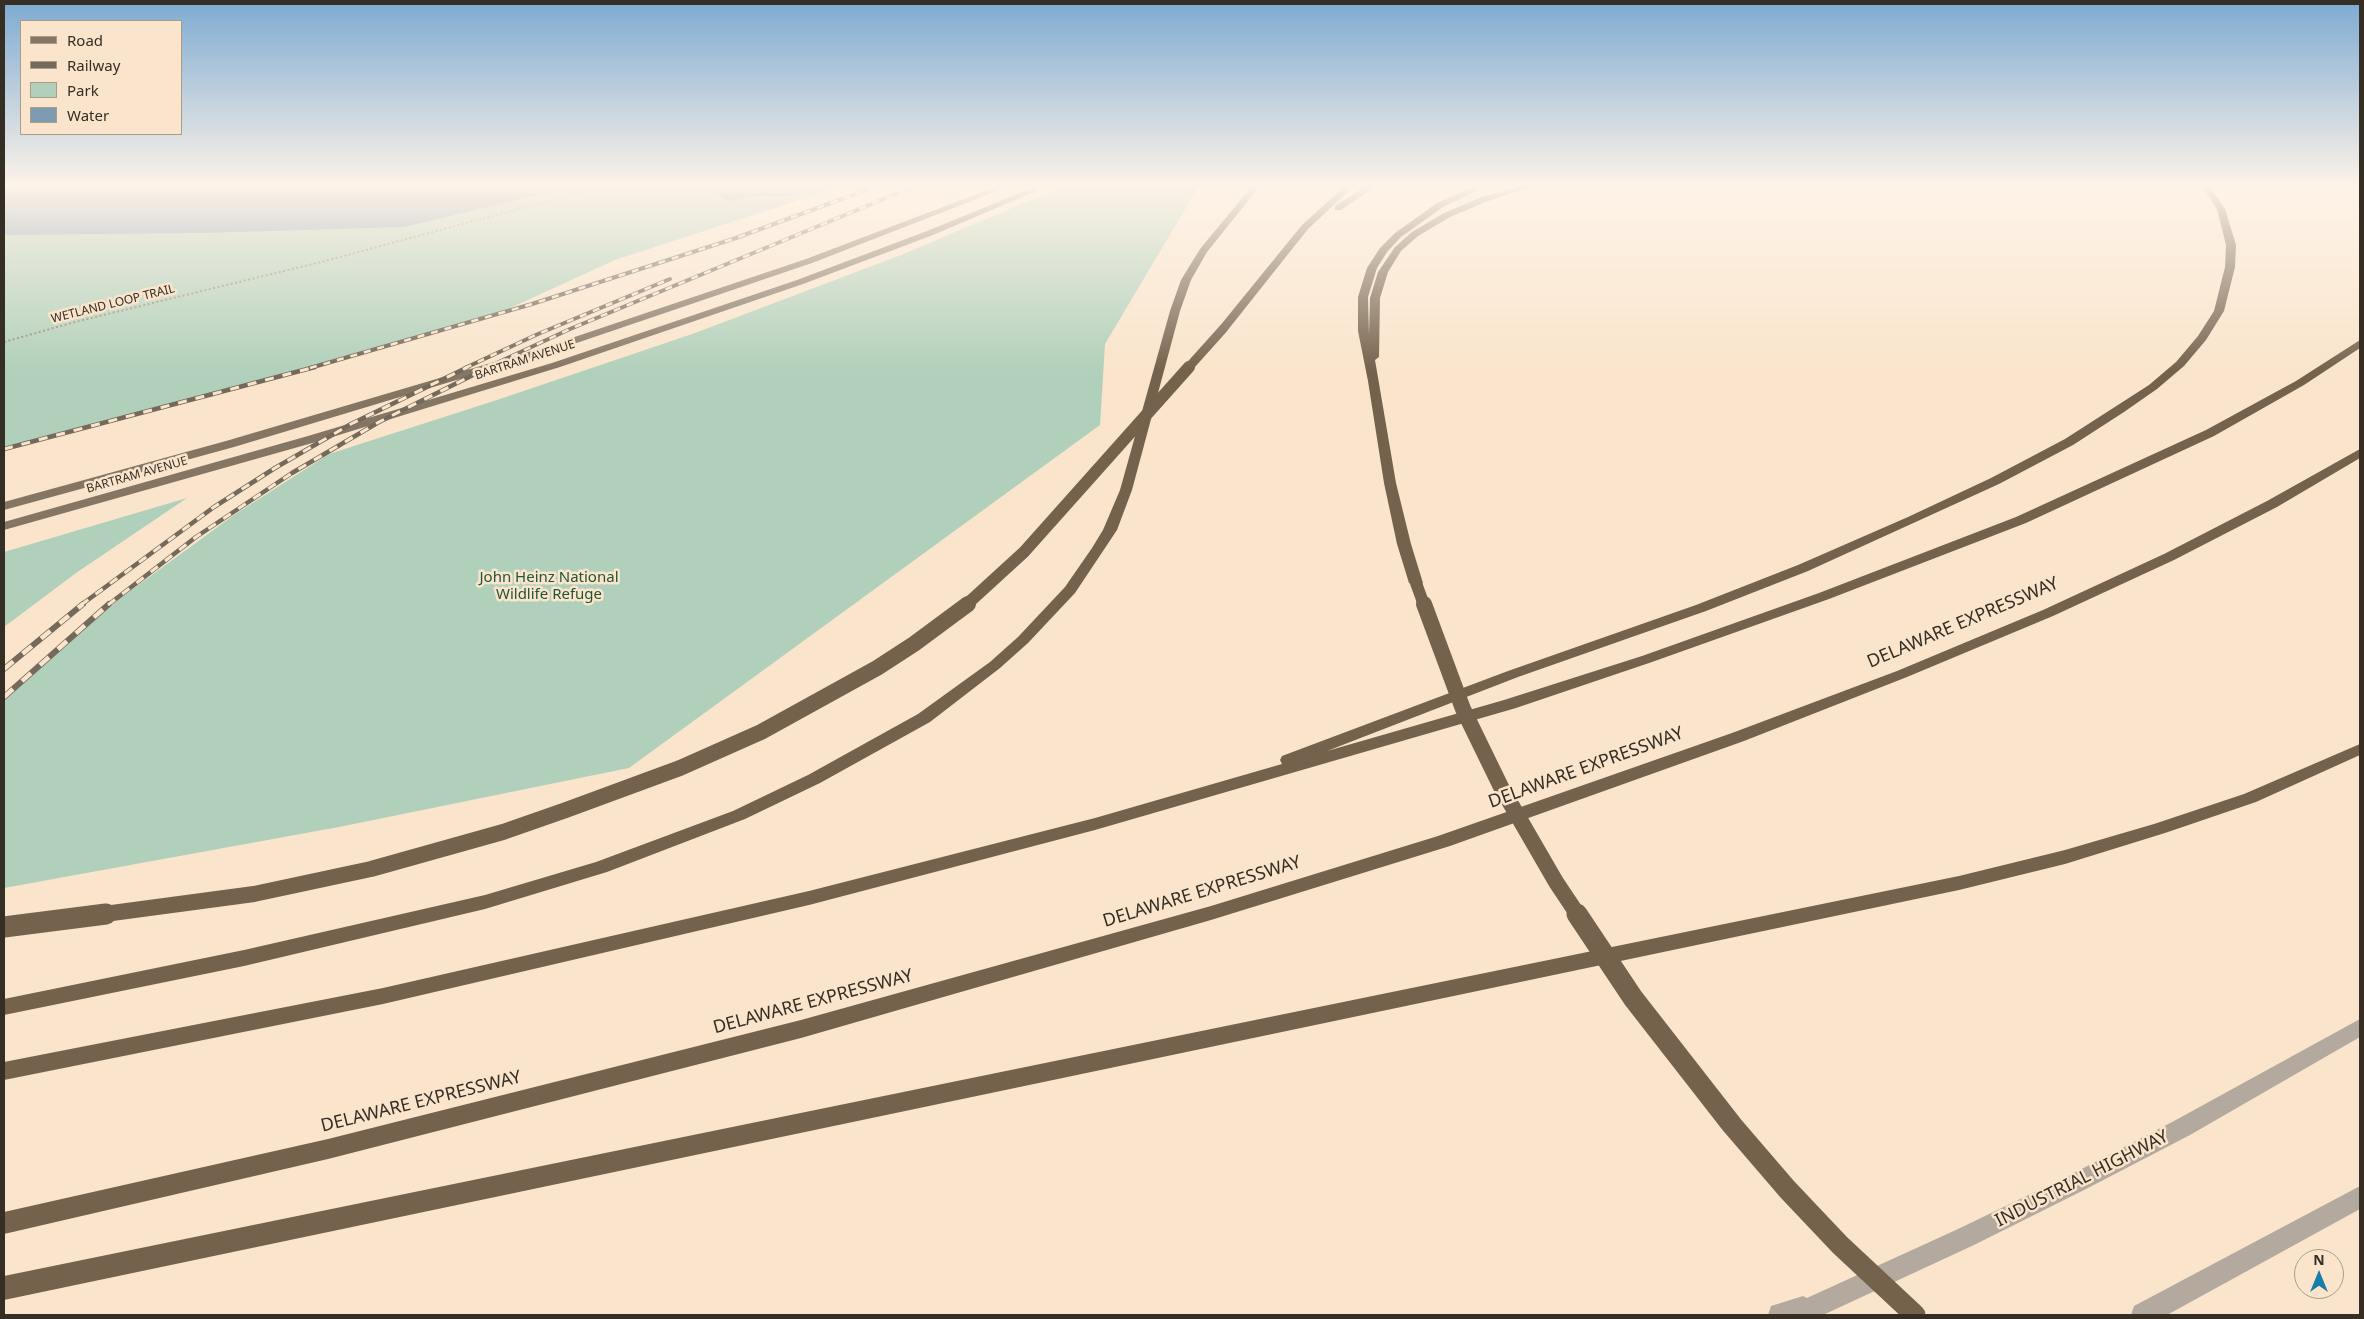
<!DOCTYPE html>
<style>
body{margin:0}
#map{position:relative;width:2364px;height:1319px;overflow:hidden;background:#fae5cc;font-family:"Noto Sans",sans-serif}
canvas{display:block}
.frame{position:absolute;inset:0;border:5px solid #352e24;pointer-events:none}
.legend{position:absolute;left:20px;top:20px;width:162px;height:115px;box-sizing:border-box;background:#fae5cc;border:1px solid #ab9c89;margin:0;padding:6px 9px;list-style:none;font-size:15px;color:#352e24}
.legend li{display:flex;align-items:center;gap:10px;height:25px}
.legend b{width:25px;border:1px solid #ab9c89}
.north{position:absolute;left:2294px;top:1249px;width:50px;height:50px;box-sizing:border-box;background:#fae5cc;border:1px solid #ab9c89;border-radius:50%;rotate:0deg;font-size:14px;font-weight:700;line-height:20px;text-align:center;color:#352e24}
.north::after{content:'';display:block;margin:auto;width:18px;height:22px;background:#167ea8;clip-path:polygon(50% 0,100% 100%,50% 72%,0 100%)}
</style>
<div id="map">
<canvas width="2364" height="1319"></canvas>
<div class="frame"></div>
<ul class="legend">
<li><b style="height:6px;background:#857563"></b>Road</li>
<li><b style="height:6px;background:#74695a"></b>Railway</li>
<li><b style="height:14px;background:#b1d0bb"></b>Park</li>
<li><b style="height:14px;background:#7e9bb2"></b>Water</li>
</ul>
<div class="north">N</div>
</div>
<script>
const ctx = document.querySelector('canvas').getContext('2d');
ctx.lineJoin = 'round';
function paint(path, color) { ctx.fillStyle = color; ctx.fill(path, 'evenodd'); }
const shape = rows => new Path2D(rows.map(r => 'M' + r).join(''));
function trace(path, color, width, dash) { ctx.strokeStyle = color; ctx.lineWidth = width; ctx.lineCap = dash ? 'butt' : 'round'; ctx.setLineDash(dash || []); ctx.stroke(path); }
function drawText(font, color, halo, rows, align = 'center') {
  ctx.font = font + ' "Noto Sans",sans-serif'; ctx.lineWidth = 5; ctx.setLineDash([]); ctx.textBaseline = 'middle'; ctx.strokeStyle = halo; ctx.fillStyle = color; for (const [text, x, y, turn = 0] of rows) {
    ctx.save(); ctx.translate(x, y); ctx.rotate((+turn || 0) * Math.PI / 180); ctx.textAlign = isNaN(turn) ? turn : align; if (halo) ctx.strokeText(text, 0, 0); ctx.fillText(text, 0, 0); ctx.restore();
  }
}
const green = shape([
 [4,186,842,186,615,260,497,314,318,367,4,449],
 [1064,186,1199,186,1105,344,1100,425,629,768,339,827,4,888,4,699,119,599,234,515,329,454,500,399,695,333,901,255],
 [187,498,76,573,4,627,4,552]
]);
const water = shape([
 [4,186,576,186,404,227,204,233,4,235],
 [717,186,823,186,786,197,760,196,729,201,715,194]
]);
const path = shape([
 [4,342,75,322,325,261,604,186]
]);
const minor = shape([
 [2360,1019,2360,1037,2190,1135,2086,1189,1974,1245,1823,1315,1768,1315,1771,1306,1803,1296,1807,1298,1958,1229,2070,1175,2174,1121,2360,1019],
 [2360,1186,2360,1209,2167,1315,2131,1315,2134,1306,2360,1186]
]);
const major = shape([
 [998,186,1010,186,812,263,553,351,234,447,4,510,4,502,226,441,545,347,806,259,998,186],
 [1037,186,1048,186,933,235,803,284,560,367,316,442,4,530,4,522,308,436,552,363,797,280,927,231,1037,186]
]);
const highway = shape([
 [1252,186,1260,186,1207,252,1191,280,1180,311,1132,490,1117,530,1075,593,1028,643,1000,668,930,722,820,783,745,819,607,872,485,909,244,966,4,1015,4,999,244,950,485,895,596,862,733,811,808,775,918,714,990,662,1018,637,1065,587,1092,548,1103,530,1120,490,1170,311,1181,280,1200,249,1252,186],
 [1345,186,1354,186,1308,229,1227,331,1219,331,1219,327,1302,225,1345,186],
 [1366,186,1376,186,1341,210,1335,210,1335,206,1366,186],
 [1476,186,1487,186,1443,207,1401,237,1387,252,1377,268,1368,297,1369,335,1370,298,1378,272,1395,247,1412,232,1444,213,1482,197,1520,186,1533,186,1488,201,1450,217,1418,236,1401,251,1388,272,1380,298,1379,357,1375,360,1396,483,1411,544,1423,583,1416,587,1409,583,1397,544,1384,483,1368,381,1358,331,1358,297,1367,268,1380,248,1395,233,1437,203,1476,186],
 [2202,186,2210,186,2225,209,2236,245,2235,267,2224,311,2206,340,2184,366,2157,389,2124,412,2073,445,1999,484,1808,571,1706,611,1518,677,1327,751,1504,700,1642,656,1819,593,2016,517,2206,430,2296,381,2360,340,2360,348,2304,385,2214,436,2026,523,1829,599,1652,662,1516,708,1095,830,809,905,383,1004,4,1080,4,1062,383,988,809,891,1095,818,1282,764,1280,760,1282,756,1508,671,1696,605,1798,565,1908,517,1991,478,2065,439,2149,385,2176,362,2198,336,2214,311,2225,267,2226,245,2217,209,2202,186],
 [2360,449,2360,458,2277,507,2174,560,2053,616,1907,677,1744,741,1450,846,1211,920,801,1038,328,1159,4,1234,4,1212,328,1139,801,1020,1211,906,1438,836,1732,733,1897,671,2043,610,2164,554,2267,501,2360,449],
 [2360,744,2360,755,2256,802,2165,833,2065,864,1959,890,4,1300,4,1276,1959,876,2065,850,2154,824,2244,794,2360,744]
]);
const railFar2 = shape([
 [310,368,532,304,736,238,877,186],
 [465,368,538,334,670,279],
 [486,368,570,329,915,186]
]);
const railFar1 = shape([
 [4,449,315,367],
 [81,605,214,507,275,468,351,424,468,367],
 [108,605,196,537,292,473,379,422,489,367]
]);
const rail = shape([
 [4,669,83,604],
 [4,697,109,604]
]);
const highwayBridgeFar3 = shape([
 [1188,368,1223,329]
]);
const highwayBridgeFar2 = shape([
 [1416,583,1424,605],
 [966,605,1024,552,1189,367]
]);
const highwayBridgeFar1 = shape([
 [1424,604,1463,709,1501,787,1556,882,1578,915],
 [97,915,254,894,371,869,503,832,566,810,680,768,761,732,877,668,914,644,968,604]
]);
const highwayBridge = shape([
 [1577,914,1633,998,1732,1125,1787,1189,1840,1245,1915,1315],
 [4,927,106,914]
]);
const farStreetnames = [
 ["WETLAND LOOP TRAIL",113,304,-14],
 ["BARTRAM AVENUE",525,360,-18],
 ["BARTRAM AVENUE",137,475,-16]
];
const parkNames = [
 ["John Heinz National",549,578],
 ["Wildlife Refuge",549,595]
];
const nearStreetnames = [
 ["DELAWARE EXPRESSWAY",1963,623,-23],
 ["DELAWARE EXPRESSWAY",1586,768,-20],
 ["DELAWARE EXPRESSWAY",1202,892,-17],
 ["DELAWARE EXPRESSWAY",813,1002,-15],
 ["DELAWARE EXPRESSWAY",421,1102,-14],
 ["INDUSTRIAL HIGHWAY",2082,1179,-27]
];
paint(green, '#b1d0bb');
paint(water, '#7e9bb2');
trace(path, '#9a8c7a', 2, [2, 2.5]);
paint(minor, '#b3a99f');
paint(major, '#857563');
paint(highway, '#75624d');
trace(railFar2, '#74695a', 4);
trace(railFar1, '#74695a', 4.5);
trace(rail, '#74695a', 6);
trace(railFar2, '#fae5cc', 2.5, [7]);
trace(railFar1, '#fae5cc', 3, [9]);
trace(rail, '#fae5cc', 4.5, [12]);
trace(highwayBridgeFar3, '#75624d', 9);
trace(highwayBridgeFar2, '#75624d', 12);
trace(highwayBridgeFar1, '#75624d', 16);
trace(highwayBridge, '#75624d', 21);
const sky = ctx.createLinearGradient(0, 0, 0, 371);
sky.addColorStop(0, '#7daad2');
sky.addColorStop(0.5, '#fdf3e8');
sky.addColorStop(1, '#fdf3e800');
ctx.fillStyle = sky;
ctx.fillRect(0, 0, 2364, 371);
drawText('12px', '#352e24', '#fae5cc', farStreetnames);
drawText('15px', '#1f5537', '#fae5cc', parkNames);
drawText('18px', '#352e24', '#fae5cc', nearStreetnames);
</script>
